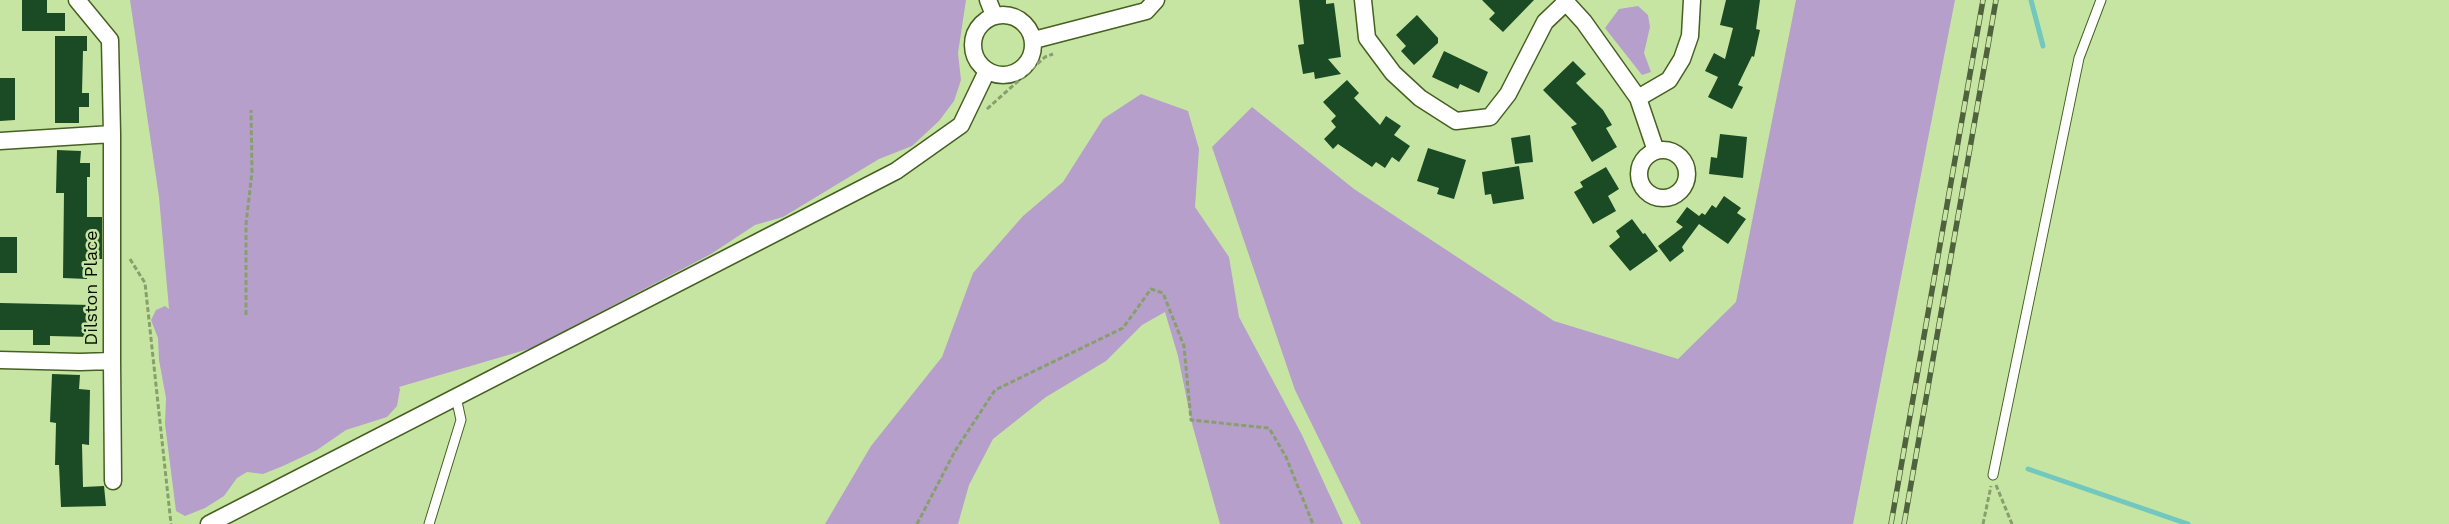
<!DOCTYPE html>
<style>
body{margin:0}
canvas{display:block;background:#c6e5a2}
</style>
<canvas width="2449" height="524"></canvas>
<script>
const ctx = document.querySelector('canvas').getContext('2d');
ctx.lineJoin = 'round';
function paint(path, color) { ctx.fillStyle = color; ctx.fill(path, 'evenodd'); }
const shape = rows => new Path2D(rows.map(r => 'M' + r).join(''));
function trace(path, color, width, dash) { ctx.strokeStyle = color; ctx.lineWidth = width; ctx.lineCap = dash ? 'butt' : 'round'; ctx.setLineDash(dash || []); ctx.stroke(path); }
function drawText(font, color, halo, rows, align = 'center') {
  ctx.font = font + ' "Work Sans",sans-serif'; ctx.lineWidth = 5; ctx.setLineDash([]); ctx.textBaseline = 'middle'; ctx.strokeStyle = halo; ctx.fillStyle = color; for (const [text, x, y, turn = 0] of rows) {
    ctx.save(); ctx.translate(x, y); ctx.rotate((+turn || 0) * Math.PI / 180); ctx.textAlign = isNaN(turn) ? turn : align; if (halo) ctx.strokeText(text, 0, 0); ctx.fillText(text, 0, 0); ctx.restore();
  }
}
const green = shape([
 [130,0,966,0,958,53,961,80,954,101,939,121,912,146,879,159,783,217,755,225,711,254,532,348,399,387,400,389,397,406,387,417,346,430,317,450,283,466,263,474,247,472,237,478,224,496,205,508,185,516,176,511,165,424,166,398,159,360,158,338,151,320,156,310,165,306,169,309,159,197],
 [1796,0,1955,0,1853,524,1361,524,1295,390,1212,147,1252,107,1354,189,1554,321,1678,359,1736,302],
 [1638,6,1648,15,1650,27,1644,53,1651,72,1642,75,1605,28,1619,9],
 [1141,94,1188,111,1199,149,1195,207,1229,257,1239,317,1302,435,1343,524,1220,524,1191,420,1178,356,1165,312,1142,325,1106,361,1046,397,993,439,969,485,958,524,825,524,871,446,942,357,973,273,1023,216,1063,182,1103,119]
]);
const stream = shape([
 [2031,0,2043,46],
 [2028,469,2188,524]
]);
const building = shape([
 [22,0,47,0,47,13,65,13,65,31,22,31],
 [1299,0,1326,0,1326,4,1334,3,1341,57,1328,59,1341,74,1315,79,1314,72,1303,74,1298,45,1304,44],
 [1482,0,1534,0,1503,32,1489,19,1495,13],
 [1726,0,1760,0,1756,29,1760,30,1754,57,1752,56,1738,85,1743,87,1732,109,1708,97,1718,77,1705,71,1714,53,1725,59,1733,28,1720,25],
 [1417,15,1438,38,1438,43,1414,65,1401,51,1406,46,1396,35],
 [55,36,87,36,87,51,83,51,82,93,89,93,89,107,79,107,79,123,55,123],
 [1444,51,1488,72,1479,93,1460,84,1458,89,1432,77],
 [1573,61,1586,74,1576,83,1603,110,1612,125,1606,128,1617,147,1592,162,1571,127,1577,124,1543,90],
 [0,78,15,78,15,120,0,121],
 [1347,80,1359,93,1354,98,1380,125,1386,116,1401,126,1394,135,1410,146,1399,162,1392,157,1385,168,1376,162,1372,167,1338,144,1333,149,1324,139,1336,127,1331,121,1336,116,1323,102],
 [1720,134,1747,137,1743,178,1709,174,1711,157,1717,158],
 [1530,135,1533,162,1515,164,1511,138],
 [1428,148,1466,160,1454,199,1437,194,1439,188,1417,181],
 [57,150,81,151,80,163,90,163,90,177,87,177,87,217,102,217,102,259,88,259,87,279,63,278,64,193,56,193],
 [1519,166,1524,199,1493,204,1491,194,1485,195,1482,172],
 [1606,167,1619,189,1608,196,1616,211,1593,224,1574,192,1583,187,1580,182],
 [1724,196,1741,208,1737,213,1746,219,1728,244,1699,224,1682,247,1684,251,1670,262,1658,246,1683,227,1676,222,1687,207,1699,216,1702,213,1705,215,1712,205,1716,208],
 [1632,219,1643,234,1645,233,1658,251,1630,271,1609,246,1620,237,1616,231],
 [0,237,17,237,17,273,0,273],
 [0,303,91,305,90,337,50,336,50,345,33,345,33,330,0,330],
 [52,374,80,375,79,389,90,390,89,445,82,444,83,487,104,486,106,506,61,507,59,465,55,465,56,423,50,422]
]);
const path = shape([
 [987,109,1045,57,1053,54],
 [130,259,145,283,171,524],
 [246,315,246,224,252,172,251,110],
 [1996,485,2012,524],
 [917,524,955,451,995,390,1123,328,1151,289,1163,293,1184,346,1191,420,1269,428,1286,457,1313,524],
 [1983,524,1991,486]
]);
const lane = shape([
 [1993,475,2079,58,2101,0],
 [429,524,461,420,456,397]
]);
const street = shape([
 [988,0,994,15],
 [1363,0,1367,38,1393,73,1420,98,1456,121,1490,117,1508,94,1545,22,1566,2],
 [1564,0,1584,22,1638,98,1656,151],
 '973 45a30 30 0 1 1 60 0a30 30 0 1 1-60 0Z',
 [1034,40,1146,11,1156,0],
 [1638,98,1669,80,1682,59,1690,36,1692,0],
 [0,141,112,134,110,40,77,0],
 '1639 174a24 24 0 1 1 48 0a24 24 0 1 1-48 0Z',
 [0,360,80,362,112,361,112,134],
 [112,361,113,481],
 [209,524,896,171,961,125,987,71]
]);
const rail = shape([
 [1891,524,1983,0],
 [1904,524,1996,0]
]);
const streetNames = [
 ["Dilston Place",92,288,-90]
];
paint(green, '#b69fcb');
trace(stream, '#72c7bf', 5);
paint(building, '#1a4b25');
trace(lane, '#466021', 11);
trace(street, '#466021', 19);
trace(path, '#879f6c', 3, [5, 2.5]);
trace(lane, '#fff', 9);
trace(street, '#fff', 16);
trace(rail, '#50613d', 5.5);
trace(rail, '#c6e5a2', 4, [11]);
drawText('18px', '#081100', '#c6e5a2', streetNames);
</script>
